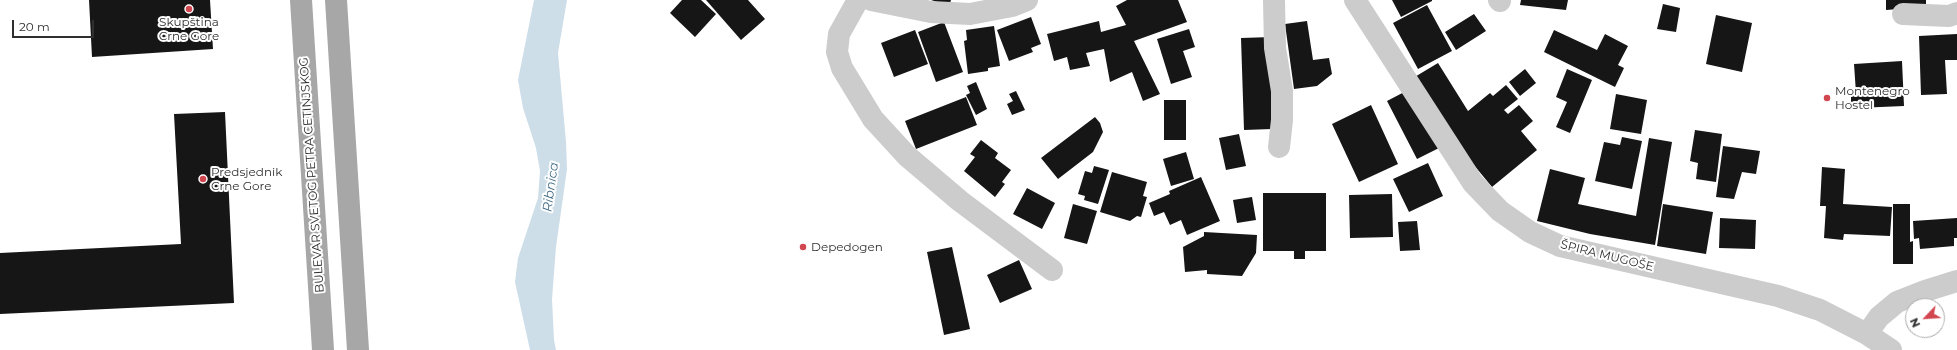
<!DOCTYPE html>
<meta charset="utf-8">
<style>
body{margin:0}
#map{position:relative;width:1957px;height:350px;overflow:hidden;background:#fff;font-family:Montserrat,sans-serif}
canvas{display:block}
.north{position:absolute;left:1905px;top:298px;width:40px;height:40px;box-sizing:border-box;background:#fff;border:1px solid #acacac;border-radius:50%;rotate:245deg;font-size:11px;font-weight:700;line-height:16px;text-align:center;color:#2f2f2f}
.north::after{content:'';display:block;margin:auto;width:14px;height:18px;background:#d24650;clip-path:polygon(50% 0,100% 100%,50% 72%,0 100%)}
.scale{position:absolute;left:12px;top:20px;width:82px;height:18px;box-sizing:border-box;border:2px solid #2f2f2f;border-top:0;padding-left:5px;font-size:12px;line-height:14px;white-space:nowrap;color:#2f2f2f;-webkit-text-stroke:3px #fff;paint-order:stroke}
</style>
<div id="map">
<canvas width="1957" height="350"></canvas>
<div class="north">N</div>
<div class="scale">20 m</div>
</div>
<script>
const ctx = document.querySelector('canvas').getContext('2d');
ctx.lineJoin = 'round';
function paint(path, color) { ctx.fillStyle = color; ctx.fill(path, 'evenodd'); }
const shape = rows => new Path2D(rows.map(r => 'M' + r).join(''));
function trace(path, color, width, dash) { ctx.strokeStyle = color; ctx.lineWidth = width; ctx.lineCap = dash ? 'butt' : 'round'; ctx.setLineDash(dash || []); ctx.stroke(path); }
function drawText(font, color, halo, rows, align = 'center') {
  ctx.font = font + ' Montserrat,sans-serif'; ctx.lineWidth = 4; ctx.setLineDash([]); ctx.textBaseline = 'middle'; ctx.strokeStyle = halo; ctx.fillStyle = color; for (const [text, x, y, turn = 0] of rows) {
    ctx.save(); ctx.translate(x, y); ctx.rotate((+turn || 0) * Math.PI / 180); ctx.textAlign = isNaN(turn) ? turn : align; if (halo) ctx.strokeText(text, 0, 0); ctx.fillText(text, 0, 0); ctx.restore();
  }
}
const water = shape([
 [534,0,567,0,558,53,566,142,567,169,556,247,552,299,554,340,556,350,530,350,515,282,518,258,538,198,540,171,536,148,523,108,518,80]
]);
const building = shape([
 [89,0,210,0,213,49,92,57],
 [682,0,701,0,716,14,695,37,670,13],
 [706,0,748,0,765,19,741,40],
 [931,0,951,0,949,6],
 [1127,0,1178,0,1187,22,1134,41,1160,94,1143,101,1132,72,1110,82,1104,49,1086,53,1090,66,1070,70,1067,57,1054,61,1047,34,1099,21,1101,32,1126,25,1116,6],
 [1392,0,1432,0,1432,1,1401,17],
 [1521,0,1568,0,1566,10,1520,5],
 [1886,0,1926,0,1926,7,1886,10],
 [1663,4,1680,8,1676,32,1657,29],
 [1427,5,1452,51,1418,69,1393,23],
 [1474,14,1486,31,1456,50,1445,32],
 [1716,15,1752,23,1742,72,1706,64],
 [1031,17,1041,44,1031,48,1033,52,1009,61,997,30],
 [1307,21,1313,60,1329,58,1332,74,1317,86,1294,89,1285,24],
 [944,22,963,72,936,82,918,32],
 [994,26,1000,66,988,68,988,71,968,74,964,41,967,40,966,30],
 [1189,29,1195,47,1183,51,1192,77,1171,84,1157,39],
 [915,30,928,64,894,77,881,43],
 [1554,30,1597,50,1605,34,1628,46,1618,65,1624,68,1615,87,1544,52],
 [1957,34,1957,60,1945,60,1947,94,1921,95,1919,36],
 [1272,37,1272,129,1244,130,1241,38],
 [1902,61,1904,106,1857,108,1857,105,1851,105,1851,93,1856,93,1854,64],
 [1438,63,1468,111,1490,93,1493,96,1506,85,1518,99,1504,110,1508,114,1519,105,1533,121,1521,131,1537,150,1492,187,1445,130,1413,78],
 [1525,69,1536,83,1520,96,1509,82],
 [1567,69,1592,80,1570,133,1556,127,1567,102,1556,97],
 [976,82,987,109,976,115,966,95,970,93,967,86],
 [1410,89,1441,147,1417,159,1387,101],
 [1016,91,1025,110,1012,115,1007,104,1013,101,1009,94],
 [1616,94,1647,100,1641,134,1610,129],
 [966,97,977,125,916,149,905,121],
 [1164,100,1186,100,1186,140,1164,140],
 [1371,105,1398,164,1359,182,1332,124],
 [225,112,234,303,0,314,0,253,181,244,174,114],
 [1095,117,1100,123,1103,132,1093,152,1058,179,1041,158],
 [1695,130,1722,134,1716,182,1696,179,1698,163,1690,161],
 [1239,134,1246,166,1226,170,1219,138],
 [1622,137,1642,141,1632,189,1595,181,1604,142,1620,145],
 [1649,138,1672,142,1655,245,1590,234,1537,221,1550,169,1585,178,1578,204,1636,216],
 [981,140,998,153,995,158,1011,170,1002,182,1005,184,995,197,964,171,975,157,970,154],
 [1723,146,1760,151,1756,174,1742,172,1734,199,1716,197],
 [1186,152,1194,179,1171,186,1163,159],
 [1428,163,1443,196,1409,212,1393,179],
 [1094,166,1109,170,1098,204,1084,200,1085,196,1078,194,1085,171,1092,173],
 [1822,167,1845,169,1843,204,1892,207,1890,236,1844,234,1843,240,1824,238,1826,206,1820,206],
 [1112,172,1147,182,1143,196,1147,197,1141,217,1137,216,1130,221,1100,212],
 [1201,177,1220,221,1187,235,1181,220,1170,225,1164,212,1154,216,1149,203,1170,194,1169,191],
 [1027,188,1055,203,1042,229,1013,214],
 [1263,193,1326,193,1326,251,1305,251,1305,259,1294,259,1294,251,1263,251],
 [1392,194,1393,237,1350,238,1349,195],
 [1252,197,1256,220,1237,223,1233,200],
 [1073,204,1097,211,1087,244,1064,238],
 [1663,204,1713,212,1706,254,1657,246],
 [1893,204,1910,204,1910,242,1913,241,1913,264,1893,264],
 [1720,218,1756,220,1755,249,1719,248],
 [1957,218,1957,238,1954,238,1954,246,1920,249,1919,238,1914,239,1913,221],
 [1417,221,1420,250,1400,251,1398,222],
 [1204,232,1257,235,1256,253,1242,276,1207,274,1207,270,1185,272,1183,247,1204,236],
 [952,247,970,329,944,335,927,252],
 [1019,260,1032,289,1000,303,987,275]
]);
const minor = shape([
 [858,0,839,34,837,52,842,68,873,119,907,156,960,201,1052,270],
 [871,0,931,12,970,14,1012,6,1027,0],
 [1274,0,1275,48,1282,91,1282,120,1279,147],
 [1355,0,1473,183,1500,211,1530,232,1560,246,1778,296,1820,310,1867,334,1891,350],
 [1499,0,1500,1],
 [1903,14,1949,16,1957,13],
 [1867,334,1879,317,1897,302,1925,291,1957,281]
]);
const major = shape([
 [301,0,323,350],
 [336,0,358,350]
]);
const markers = [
 [189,9,4,"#d24650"],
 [1827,98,4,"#d24650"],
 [203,179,4,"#d24650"],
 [803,247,4,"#d24650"]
];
const poiNames = [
 ["Skupština",189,22,"center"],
 ["Crne Gore",189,36,"center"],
 ["Montenegro",1835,91],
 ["Hostel",1835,105],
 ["Predsjednik",211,172],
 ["Crne Gore",211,186],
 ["Depedogen",811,247]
];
const streetNames = [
 ["BULEVAR SVETOG PETRA CETINJSKOG",312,175,-94],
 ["ŠPIRA MUGOŠE",1607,256,14]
];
const waterNames = [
 ["Ribnica",551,187,-82]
];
paint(water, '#cddee9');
paint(building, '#161616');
trace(minor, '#ccc', 22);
trace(major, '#a7a7a7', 22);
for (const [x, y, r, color] of markers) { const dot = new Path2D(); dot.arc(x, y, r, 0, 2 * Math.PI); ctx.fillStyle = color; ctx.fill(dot); trace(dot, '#fff', 1.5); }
drawText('12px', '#2f2f2f', '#fff', poiNames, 'left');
drawText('12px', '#2f2f2f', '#fff', streetNames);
drawText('italic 13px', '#466f89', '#fff', waterNames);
</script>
